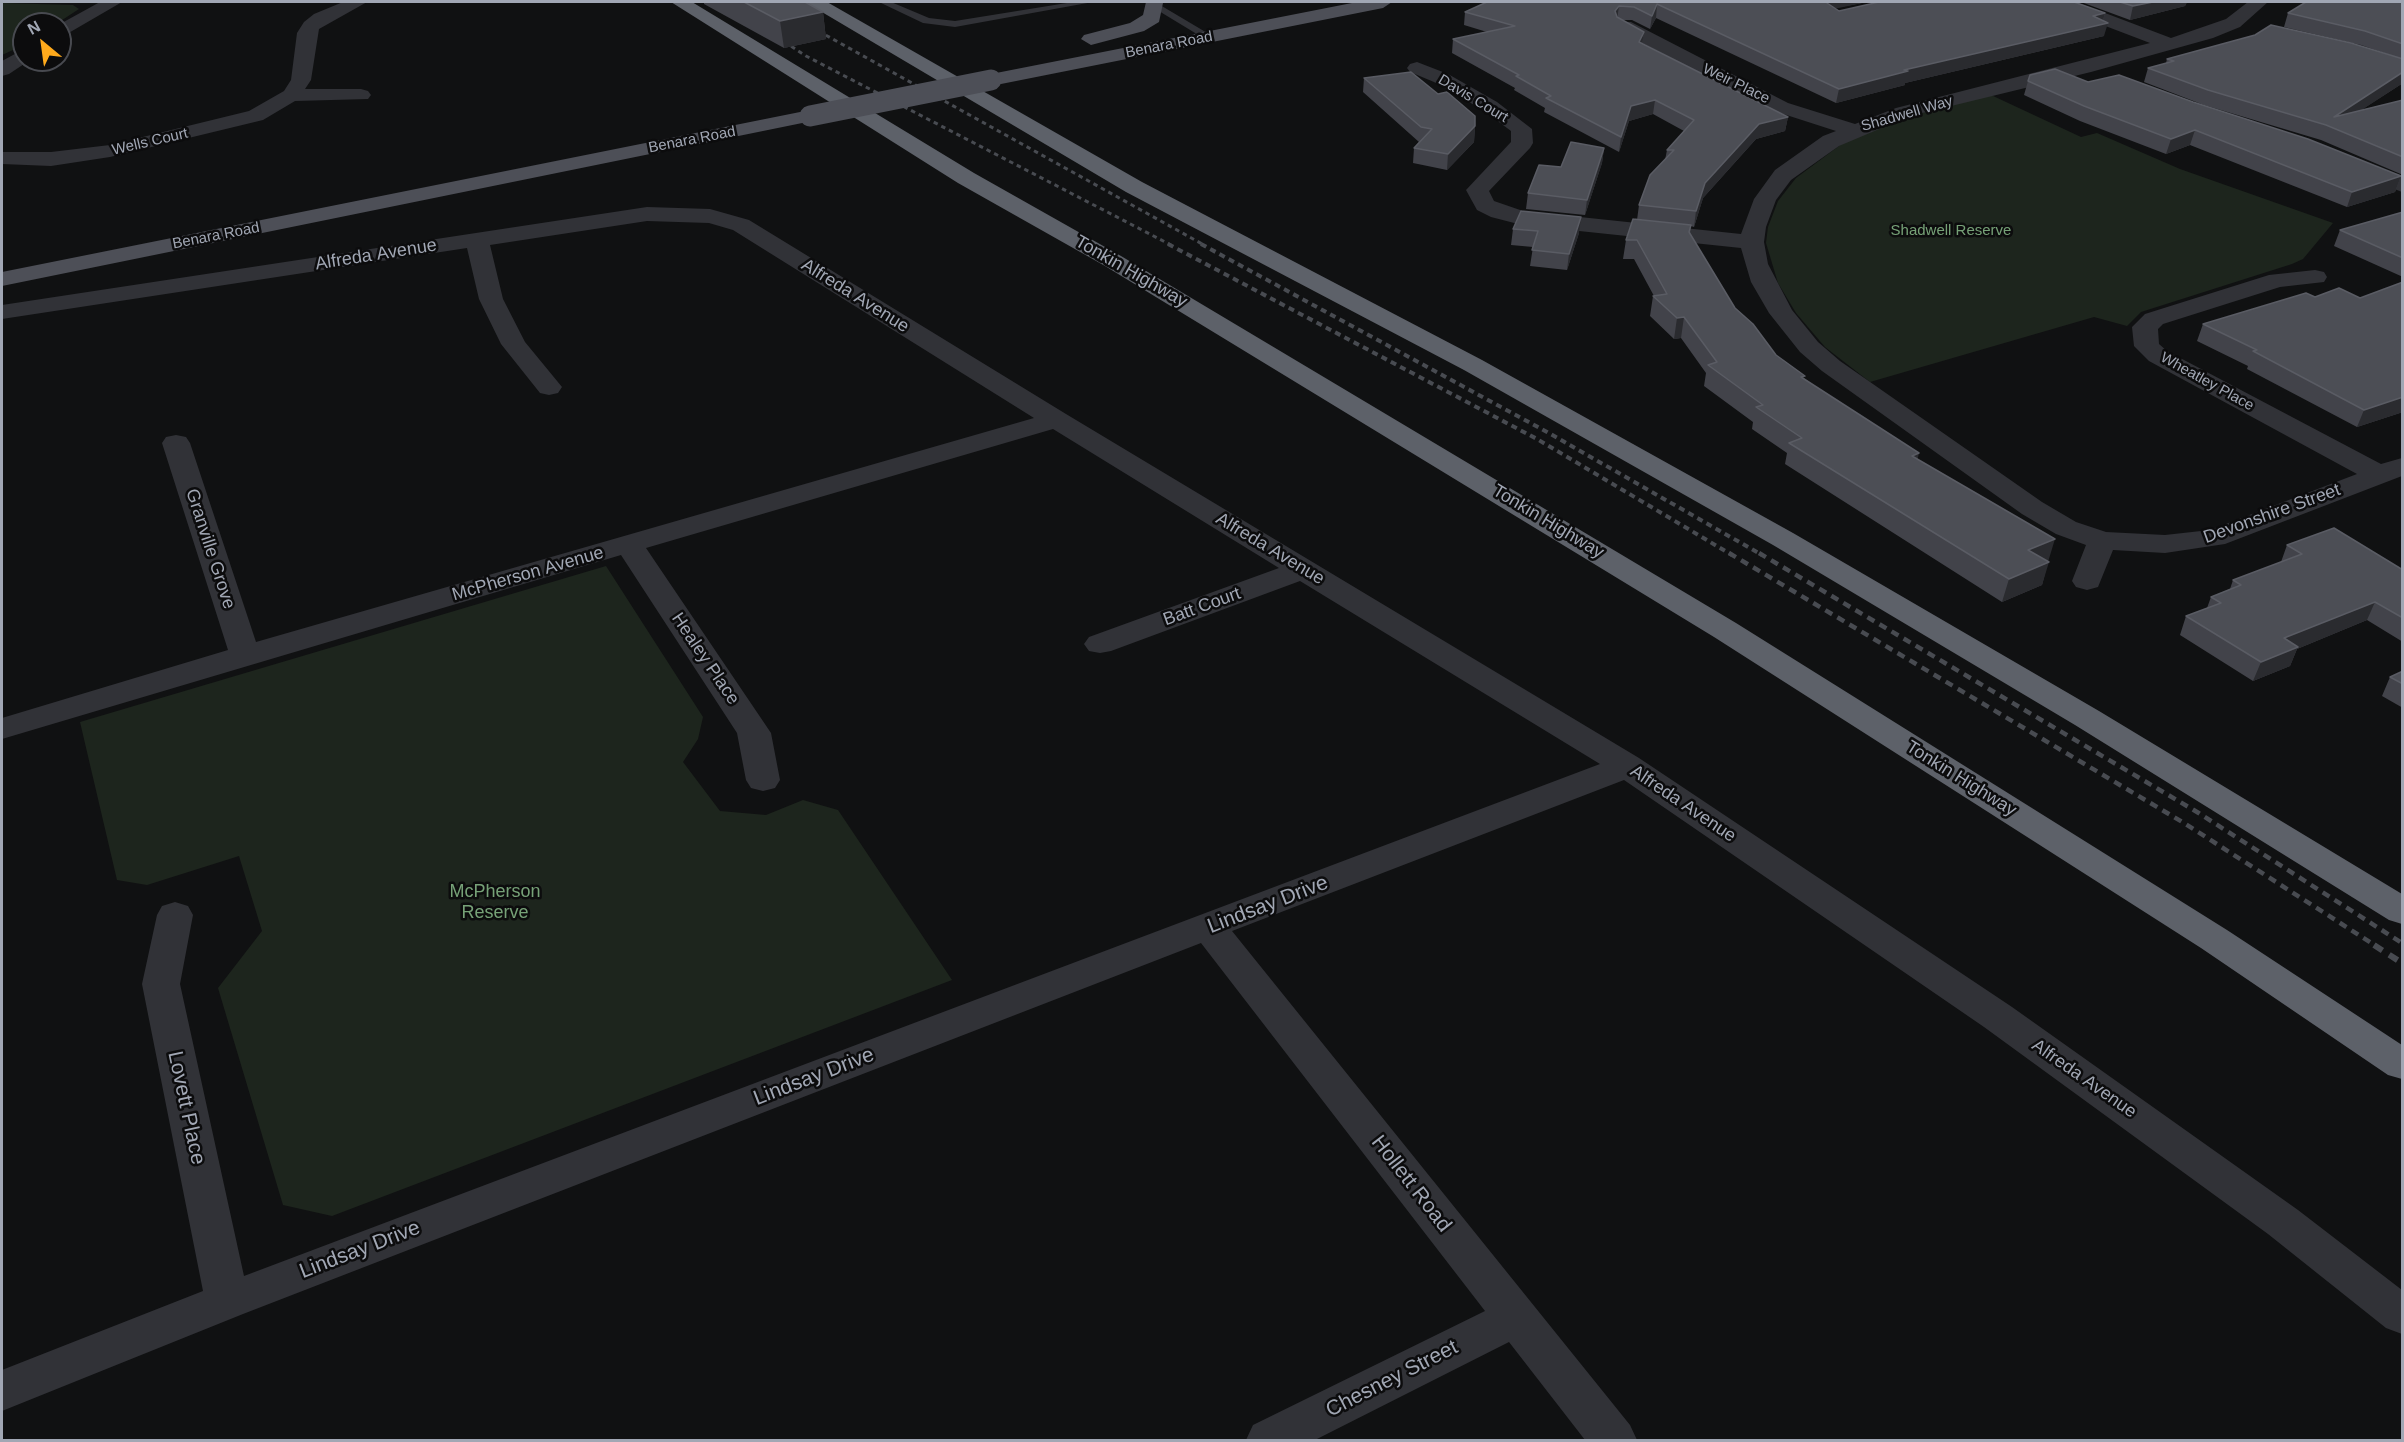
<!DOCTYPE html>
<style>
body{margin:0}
#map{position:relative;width:2404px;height:1442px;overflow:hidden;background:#101112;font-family:Arial,sans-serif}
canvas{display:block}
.frame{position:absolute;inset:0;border:3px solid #a1a7b4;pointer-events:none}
.north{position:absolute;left:12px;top:12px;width:60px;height:60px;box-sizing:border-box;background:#0c0c0d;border:2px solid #484a50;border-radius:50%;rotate:331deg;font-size:16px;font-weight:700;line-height:24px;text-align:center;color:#a1a7b4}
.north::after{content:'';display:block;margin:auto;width:21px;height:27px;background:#ffaa1c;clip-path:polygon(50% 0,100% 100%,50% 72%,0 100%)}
</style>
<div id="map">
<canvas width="2404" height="1442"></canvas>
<div class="frame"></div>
<div class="north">N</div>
</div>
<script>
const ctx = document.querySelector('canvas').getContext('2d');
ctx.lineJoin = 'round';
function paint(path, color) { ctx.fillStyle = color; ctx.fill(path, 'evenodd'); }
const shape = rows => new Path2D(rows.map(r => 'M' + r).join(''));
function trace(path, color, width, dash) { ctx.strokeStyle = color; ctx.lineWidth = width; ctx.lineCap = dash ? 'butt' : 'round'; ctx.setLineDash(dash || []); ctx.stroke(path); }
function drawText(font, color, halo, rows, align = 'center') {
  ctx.font = font + ' Arial,sans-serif'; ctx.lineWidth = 5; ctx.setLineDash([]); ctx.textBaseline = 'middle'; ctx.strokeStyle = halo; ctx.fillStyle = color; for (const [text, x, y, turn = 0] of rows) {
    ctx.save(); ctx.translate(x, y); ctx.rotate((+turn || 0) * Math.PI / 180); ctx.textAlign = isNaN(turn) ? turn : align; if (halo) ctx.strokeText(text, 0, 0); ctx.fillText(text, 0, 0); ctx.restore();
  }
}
const green = shape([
 [2,3,73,5,79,9,56,24,24,24,24,45,2,55],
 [1991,95,2081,137,2097,133,2180,169,2333,223,2303,259,2292,264,2141,312,2127,326,2094,317,1870,382,1825,347,1796,313,1778,283,1766,243,1768,227,1778,201,1796,178,1843,143,1913,115],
 [606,566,703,717,698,739,683,762,720,811,766,815,803,800,838,810,952,980,332,1216,283,1205,218,988,262,931,239,856,147,885,117,880,80,722]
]);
const service = shape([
 [879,2,891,2,929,18,955,21,1073,2,1093,2,955,27,923,23,879,2],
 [1144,2,1155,2,1214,37,1205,39,1144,2]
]);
const minor = shape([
 [100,2,122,2,60,38,60,24,100,2],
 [343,2,367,2,319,29,311,80,305,89,361,89,368,91,371,95,368,99,295,101,263,120,110,157,51,166,2,164,2,152,51,152,110,145,249,111,284,91,291,80,297,33,304,22,314,14,343,2],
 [2051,2,2076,2,2171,38,2226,19,2248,2,2268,2,2240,27,2213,38,2091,72,1910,116,1839,146,1791,180,1776,200,1766,227,1764,242,1768,264,1792,310,1818,342,1840,361,2042,502,2076,522,2106,532,2165,535,2210,530,2357,474,2149,361,2134,346,2132,327,2145,314,2269,275,2315,270,2324,272,2327,277,2324,282,2280,287,2163,324,2158,329,2159,344,2167,351,2381,464,2402,458,2402,476,2225,544,2165,553,2113,550,2098,587,2087,590,2076,587,2072,581,2086,545,2056,534,2022,514,1822,371,1800,352,1769,313,1751,282,1741,248,1522,225,1491,217,1477,210,1466,190,1511,142,1511,131,1483,110,1434,82,1410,72,1407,68,1410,64,1417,62,1448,74,1497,102,1532,129,1533,143,1530,148,1489,191,1494,201,1523,211,1741,234,1754,199,1775,170,1823,136,1836,131,1774,111,1617,30,1615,26,1617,22,1631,22,1788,103,1855,124,1896,108,2150,43,2053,6,2051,2],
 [24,49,24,60,30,60,9,74,2,76,2,61,24,49],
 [2357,159,2402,177,2402,192,2349,171,2346,166,2349,161,2357,159],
 [647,207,710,209,749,220,1066,414,1639,758,2012,1007,2298,1210,2402,1290,2402,1334,2386,1328,2268,1234,1984,1027,1624,780,1232,931,1630,1425,1637,1440,1585,1440,1509,1342,1315,1440,1246,1440,1253,1425,1485,1311,1201,943,243,1314,2,1411,2,1370,203,1291,142,984,157,915,162,906,175,902,188,906,193,915,180,984,244,1276,1600,764,1300,581,1111,651,1100,653,1089,651,1084,644,1089,637,1279,568,1053,429,646,548,771,733,780,780,775,788,763,791,751,788,746,780,737,733,621,555,2,739,2,718,228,650,162,443,166,437,176,435,186,437,190,443,256,642,1034,418,733,230,709,223,647,221,490,245,503,299,525,342,562,387,558,393,549,395,540,393,501,344,479,299,467,248,2,319,2,305,647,207]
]);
const primary = shape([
 [1146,2,1163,3,1159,22,1144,31,1091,45,1081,39,1084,35,1130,23,1143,15,1146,2],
 [1357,2,1392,2,1383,8,991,86,984,84,981,80,984,76,991,74,1357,2],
 [810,110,817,112,820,116,817,120,2,286,2,272,810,110]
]);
const motorway = shape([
 [671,2,692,2,974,173,1121,256,1736,623,2227,930,2402,1045,2402,1079,2388,1075,2201,948,1714,637,1105,266,958,183,671,2],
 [805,2,827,2,1142,182,1482,360,1793,533,2099,711,2402,894,2402,924,2389,920,2075,725,1773,545,1464,370,1126,192,805,2]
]);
const railFar3 = shape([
 [811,27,1204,245],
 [777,37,806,56,1171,245]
]);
const railFar2 = shape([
 [1168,244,1537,439,1732,555],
 [1201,244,1547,432,1762,555]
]);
const railFar1 = shape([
 [1729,553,2184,823,2376,946],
 [1759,553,2197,812,2402,943]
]);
const rail = shape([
 [2374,945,2402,963]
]);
const primaryBridge = shape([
 [810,116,991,80]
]);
const wall = shape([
 [704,2,805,2,823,12,826,39,784,48,704,4],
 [1487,2,1867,2,1835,8,1839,11,2105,13,2103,21,2104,36,1905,83,1905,85,1836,103,1656,18,1650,29,1632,20,1621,20,1644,32,1642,44,1788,117,1785,131,1756,139,1703,198,1694,227,1691,226,1690,234,1735,308,1776,355,1805,379,1918,459,2048,562,2042,585,2002,602,1785,464,1787,453,1752,429,1753,422,1704,386,1706,373,1681,338,1674,339,1650,316,1653,296,1654,296,1634,259,1623,259,1626,240,1637,220,1639,205,1665,160,1667,150,1684,131,1653,114,1629,121,1619,152,1544,112,1545,108,1514,90,1515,88,1452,53,1453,39,1487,32,1464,25,1465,12],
 [2081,2,2187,2,2185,6,2130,20],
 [2403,2,2403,83,2361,110,2403,100,2403,175,2321,140,2204,105,2144,82,2148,68,2166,63,2167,59,2255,35,2393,56,2361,45,2284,27,2288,13],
 [1364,78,1475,126,1474,142,1447,170,1413,163,1414,148,1419,142,1363,92],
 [2028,81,2088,82,2193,102,2401,176,2395,192,2347,207,2190,145,2166,154,2080,121,2024,95],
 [1604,148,1602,163,1585,215,1526,209,1528,193,1561,167],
 [2403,212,2403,277,2334,246,2340,230],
 [1513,229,1579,233,1567,270,1530,266,1533,247,1511,245],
 [2403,282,2403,412,2357,427,2247,369,2248,366,2197,341,2203,324,2315,297,2360,298],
 [2287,545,2403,570,2403,642,2367,620,2297,649,2290,666,2253,681,2180,635,2186,616,2207,608,2211,597,2230,589,2233,580,2281,562],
 [2403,671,2403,708,2382,696,2390,677]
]);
const shadedWall = shape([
 [1828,2,1867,2,1829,10,1825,17],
 [2153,2,2187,2,2185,6,2130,20,2133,6],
 [1657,4,1656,18,1650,29,1652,16],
 [1619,6,1617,20,1615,11],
 [823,12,826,39,784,48,780,21],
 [2105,13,2102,24,2108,23,2104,36,1905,83,1905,85,1836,103,1839,89],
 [1644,32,1642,45,1639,42],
 [2403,72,2403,83,2334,128,2334,117],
 [1655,100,1653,114,1629,121,1619,152,1621,137,1631,106],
 [1788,117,1785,131,1756,139,1703,198,1694,227,1696,211,1705,183,1759,124],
 [1475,126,1474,142,1447,170,1448,154],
 [2195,130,2190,145,2166,154,2171,139],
 [1604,148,1602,163,1585,215,1587,200],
 [2401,176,2395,192,2347,207,2352,192],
 [1581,217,1579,233,1567,270,1569,254],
 [1684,317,1681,338,1674,339,1677,318],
 [2403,397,2403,412,2357,427,2364,410],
 [1919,453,1914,475,1912,456],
 [2055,539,2048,562,2028,550],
 [2049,562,2042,585,2002,602,2009,579],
 [2375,602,2367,620,2297,649,2290,666,2253,681,2261,662,2284,638]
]);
const building = shape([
 [744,2,805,2,823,12,780,21,744,2],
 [1487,2,1828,2,1827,3,1839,11,1879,2,2074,2,2105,13,2093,16,2108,23,1904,70,1908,71,1839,89,1657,4,1652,16,1634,7,1619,6,1615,11,1617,17,1644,32,1639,42,1788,117,1759,124,1705,183,1696,211,1639,205,1650,175,1674,150,1667,150,1694,120,1655,100,1631,106,1621,137,1546,98,1551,96,1516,76,1519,75,1453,39,1515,26,1465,12,1487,2],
 [2120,2,2153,2,2133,6,2120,2],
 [2306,2,2403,2,2403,44,2365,31,2288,13,2306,2],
 [2271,25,2351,43,2403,59,2403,72,2334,117,2403,100,2403,157,2326,125,2208,90,2148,68,2174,61,2167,59,2255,35,2271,25],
 [2055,69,2088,82,2119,75,2193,102,2308,139,2401,176,2352,192,2195,130,2171,139,2084,106,2028,81,2030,75,2055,69],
 [1411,72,1438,94,1447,92,1475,116,1475,126,1448,154,1414,148,1432,129,1421,127,1364,78,1411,72],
 [1571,142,1604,148,1587,200,1528,193,1539,165,1561,167,1571,142],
 [1521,211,1581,217,1569,254,1532,250,1538,231,1513,229,1521,211],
 [2403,212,2403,258,2340,230,2403,212],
 [1633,219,1691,225,1689,232,1735,308,1753,324,1776,355,1805,376,1801,377,1919,453,1912,456,2055,539,2028,550,2049,562,2009,579,1789,443,1802,438,1756,407,1763,405,1708,365,1717,362,1684,317,1677,318,1653,296,1667,294,1637,240,1626,240,1633,219],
 [2403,282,2403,397,2364,410,2253,351,2257,350,2203,324,2306,293,2315,297,2339,288,2360,298,2403,282],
 [2334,528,2403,570,2403,618,2375,602,2284,638,2298,647,2261,662,2186,616,2221,603,2211,597,2241,585,2233,580,2302,554,2287,545,2334,528],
 [2403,671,2403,684,2390,677,2403,671]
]);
const farStreetnames = [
 ["Benara Road",1169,45,-11],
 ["Weir Place",1736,84,26],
 ["Davis Court",1473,99,31],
 ["Shadwell Way",1907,114,-16],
 ["Benara Road",692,140,-11],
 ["Wells Court",150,142,-13],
 ["Benara Road",216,236,-11],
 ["Wheatley Place",2207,382,29]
];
const farParknames = [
 ["Shadwell Reserve",1951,231]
];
const streetNames = [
 ["Alfreda Avenue",376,255,-9],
 ["Tonkin Highway",1131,272,30],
 ["Alfreda Avenue",855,296,32],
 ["Devonshire Street",2272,514,-20],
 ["Tonkin Highway",1548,522,31],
 ["Granville Grove",210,549,72],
 ["Alfreda Avenue",1270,549,31],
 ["McPherson Avenue",528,574,-16],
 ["Batt Court",1202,607,-20],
 ["Healey Place",705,659,56],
 ["Tonkin Highway",1961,779,32],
 ["Alfreda Avenue",1683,804,34],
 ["Alfreda Avenue",2084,1079,35]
];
const parkNames = [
 ["McPherson",495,892],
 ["Reserve",495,913]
];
const nearStreetnames = [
 ["Lindsay Drive",1268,905,-21],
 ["Lindsay Drive",814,1077,-21],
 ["Lovett Place",186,1108,78],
 ["Hollett Road",1411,1184,52],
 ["Lindsay Drive",360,1250,-21],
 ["Chesney Street",1392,1379,-27]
];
paint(green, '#1d251d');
paint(service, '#313237');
paint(minor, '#313237');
paint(primary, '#4d4f57');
paint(motorway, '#5d6169');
trace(railFar3, '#484b51', 3, [4.5, 4]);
trace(railFar2, '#484b51', 4, [6, 4.5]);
trace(railFar1, '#484b51', 4.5, [8, 6]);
trace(rail, '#484b51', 6, [10, 8]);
trace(primaryBridge, '#4d4f57', 21);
paint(wall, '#42434a');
paint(shadedWall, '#2a2b2f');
paint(building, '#4c4e55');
trace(building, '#5a5c64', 1.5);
drawText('15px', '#a1a7b4', '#0c0c0d', farStreetnames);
drawText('15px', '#76a177', '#0c0c0d', farParknames);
drawText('18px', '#a1a7b4', '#0c0c0d', streetNames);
drawText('18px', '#76a177', '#0c0c0d', parkNames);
drawText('21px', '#a1a7b4', '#0c0c0d', nearStreetnames);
</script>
